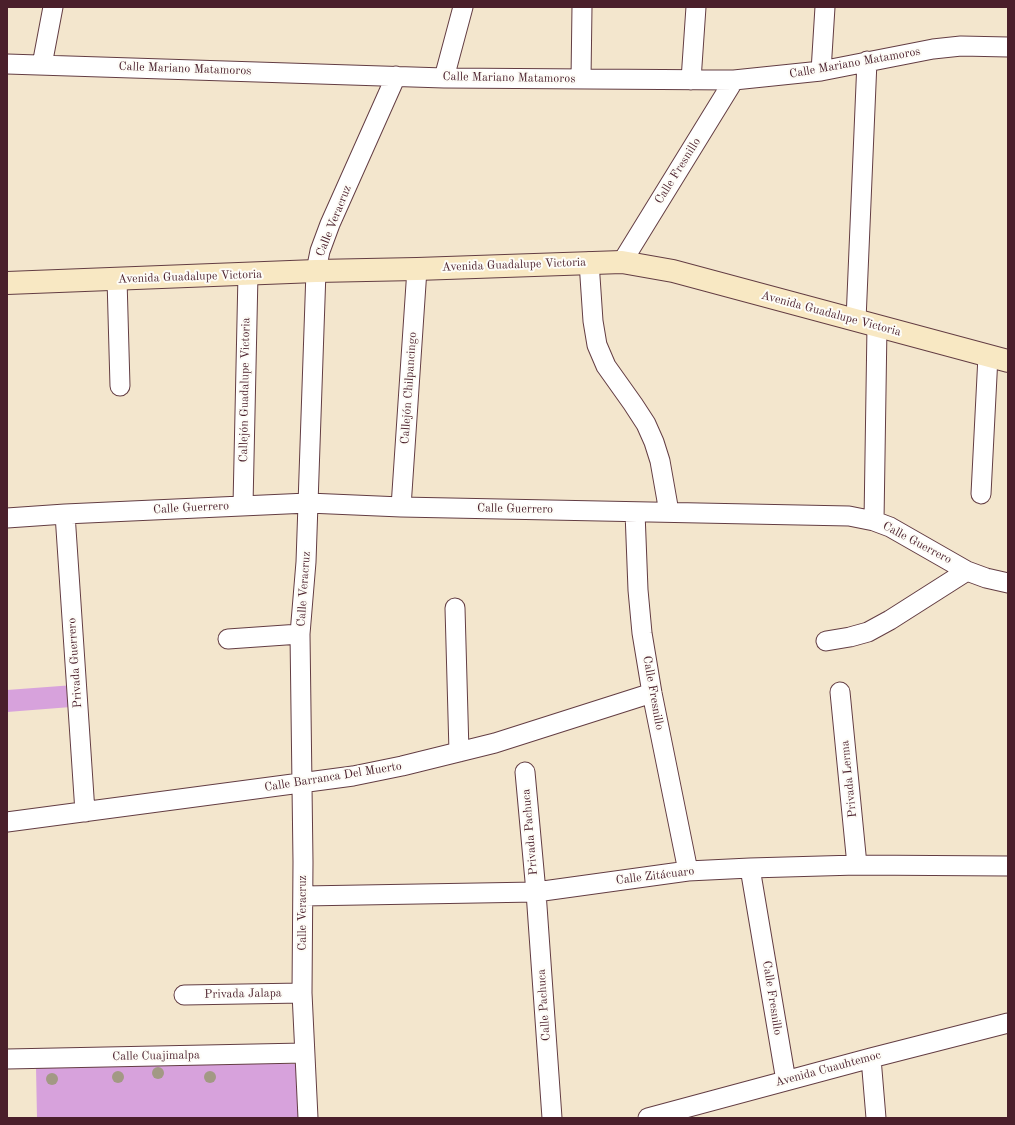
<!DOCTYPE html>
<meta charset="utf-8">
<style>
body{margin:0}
#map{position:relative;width:1015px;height:1125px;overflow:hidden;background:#f3e6cd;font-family:"Old Standard TT",serif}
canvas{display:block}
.frame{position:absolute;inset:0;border:8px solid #4a1f2b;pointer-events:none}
</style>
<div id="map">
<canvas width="1015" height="1125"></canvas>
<div class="frame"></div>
</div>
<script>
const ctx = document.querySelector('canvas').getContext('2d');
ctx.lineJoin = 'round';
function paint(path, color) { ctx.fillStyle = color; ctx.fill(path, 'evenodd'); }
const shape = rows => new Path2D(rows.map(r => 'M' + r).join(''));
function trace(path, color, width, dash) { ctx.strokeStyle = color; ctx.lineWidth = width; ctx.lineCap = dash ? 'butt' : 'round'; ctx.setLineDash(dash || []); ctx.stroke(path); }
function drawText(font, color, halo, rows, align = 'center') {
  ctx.font = font + ' "Old Standard TT",serif'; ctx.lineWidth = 4; ctx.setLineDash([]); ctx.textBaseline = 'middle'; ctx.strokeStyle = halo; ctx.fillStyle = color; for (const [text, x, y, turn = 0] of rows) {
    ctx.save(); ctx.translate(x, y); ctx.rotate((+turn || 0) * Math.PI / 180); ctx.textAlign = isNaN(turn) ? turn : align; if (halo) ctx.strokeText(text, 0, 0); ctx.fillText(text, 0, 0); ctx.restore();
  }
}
const building = shape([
 [74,685,71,707,7,712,7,690],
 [228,1064,303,1064,306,1118,37,1118,36,1067]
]);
const street = shape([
 [7,64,444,78,734,80,821,71,933,49,961,46,1008,47],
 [42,65,53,7],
 [821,71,825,7],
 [444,78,463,7],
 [581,79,582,7],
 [691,80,696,7],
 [589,262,593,321,597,345,606,366,633,404,646,424,654,442,660,461,669,512],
 [622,262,734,80],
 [117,279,120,386],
 [856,320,867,61],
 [981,494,988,356],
 [243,505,248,274],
 [401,507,417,269],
 [635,512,638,590,642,633,652,693,688,871],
 [65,514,85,812],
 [7,518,65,514,308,503,401,507,849,516,874,521,890,527,967,571,986,578,1008,583],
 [874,521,877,326],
 [455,608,459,752],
 [228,639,300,634],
 [826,641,850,637,868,632,890,620,967,571],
 [840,692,857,865],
 [525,772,536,892,552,1118],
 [7,822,353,776,402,766,495,743,652,693],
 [750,868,786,1081],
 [303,896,536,892,688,871,750,868,857,865,1008,866],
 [184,995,302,993],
 [871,1058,876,1118],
 [7,1059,304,1053],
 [308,1118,302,993,303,862,300,634,306,562,316,271,320,251,330,224,396,76],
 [648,1118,871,1058,1008,1023]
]);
const secondary = shape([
 [7,283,316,271,417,269,622,262,673,271,1008,361]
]);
const trees = [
 [158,1073],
 [118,1077],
 [210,1077],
 [52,1079]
];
const streetNames = [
 ["Calle Mariano Matamoros",855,63,-10],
 ["Calle Mariano Matamoros",185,69,2],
 ["Calle Mariano Matamoros",509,78,1],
 ["Calle Fresnillo",678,171,-58],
 ["Calle Veracruz",334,221,-68],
 ["Avenida Guadalupe Victoria",514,265,-2],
 ["Avenida Guadalupe Victoria",190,277,-2],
 ["Avenida Guadalupe Victoria",831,314,15],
 ["Callejón Chilpancingo",409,388,-86],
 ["Callejón Guadalupe Victoria",245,390,-89],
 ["Calle Guerrero",191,508,-3],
 ["Calle Guerrero",515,509,1],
 ["Calle Guerrero",917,543,28],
 ["Calle Veracruz",304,589,-86],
 ["Privada Guerrero",75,663,-94],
 ["Calle Fresnillo",653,693,80],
 ["Calle Barranca Del Muerto",333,777,-9],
 ["Privada Lerma",849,779,-96],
 ["Privada Pachuca",530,832,-95],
 ["Calle Zitácuaro",655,876,-7],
 ["Calle Veracruz",303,913,-90],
 ["Privada Jalapa",243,994,-1],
 ["Calle Fresnillo",772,998,81],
 ["Calle Pachuca",544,1005,-94],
 ["Calle Cuajimalpa",156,1056,-1],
 ["Avenida Cuauhtemoc",828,1069,-15]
];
paint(building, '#d7a2dc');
trace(street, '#633d43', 21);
trace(secondary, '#633d43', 24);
trace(street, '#fff', 19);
trace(secondary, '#f8e8c3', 22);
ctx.fillStyle = '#a29984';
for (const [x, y] of trees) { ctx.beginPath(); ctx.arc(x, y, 6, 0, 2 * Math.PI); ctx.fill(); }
drawText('12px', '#4a1f2b', '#fdfcf7', streetNames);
</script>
